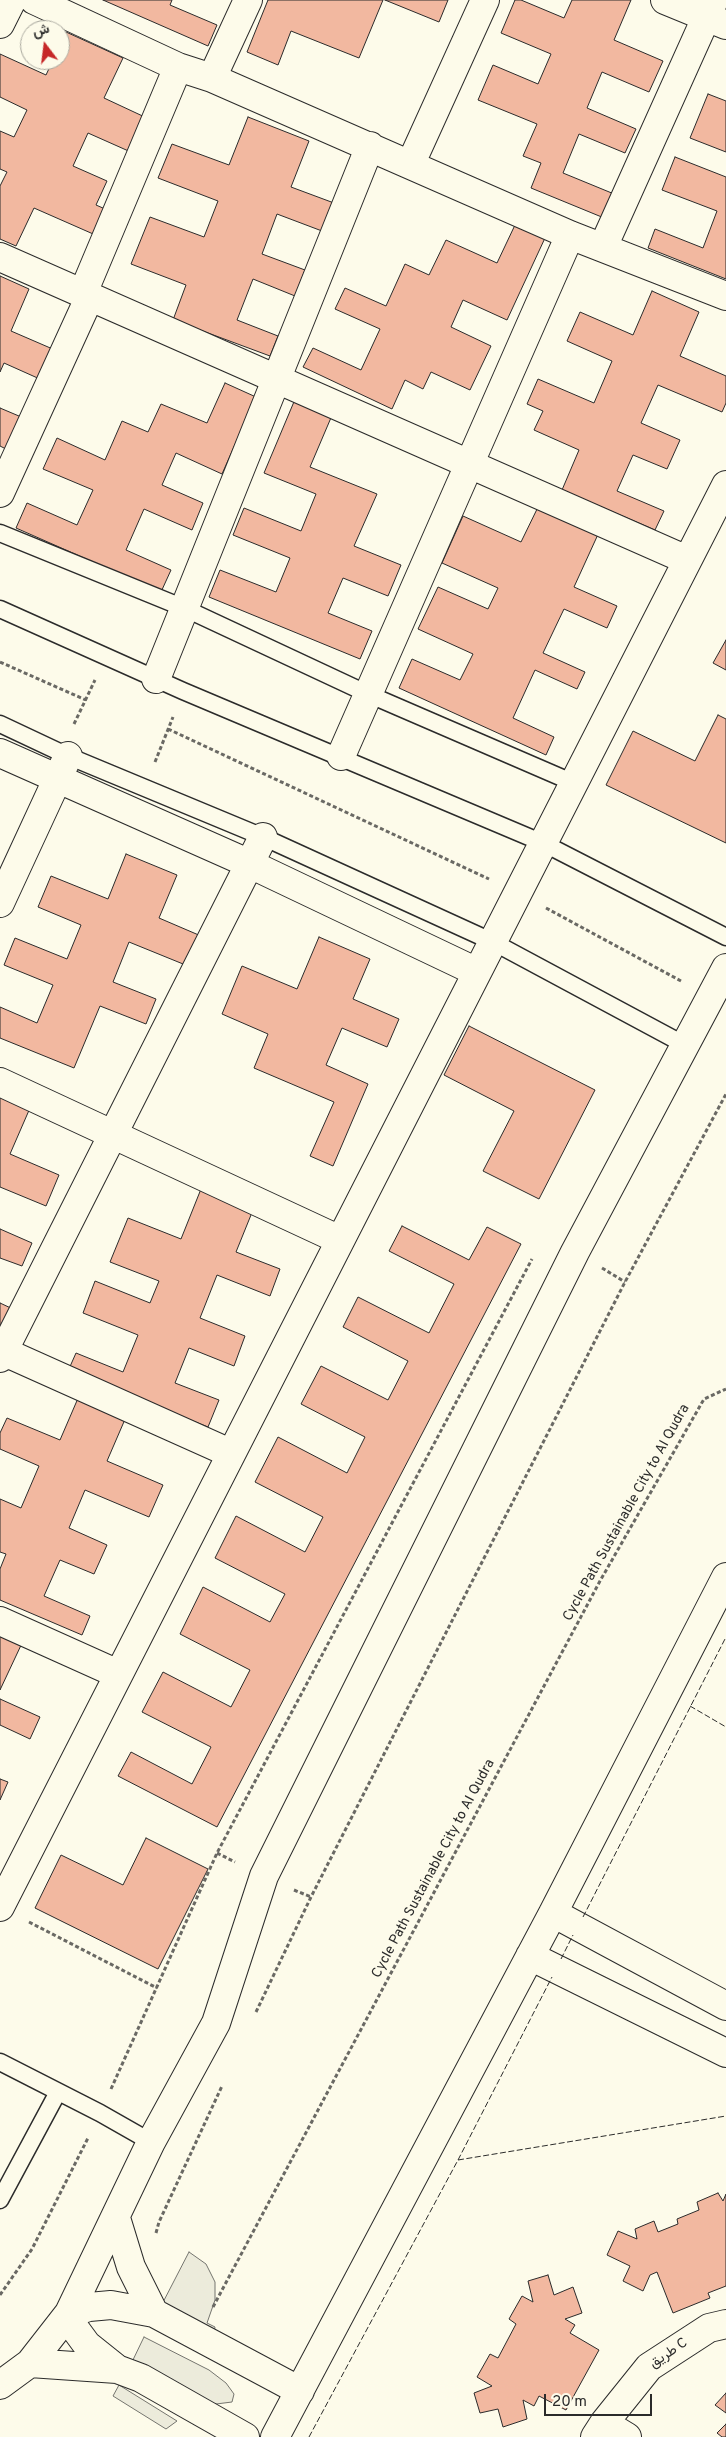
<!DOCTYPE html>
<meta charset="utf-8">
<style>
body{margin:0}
#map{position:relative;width:726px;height:2437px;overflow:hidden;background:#fdfbea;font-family:Overpass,Vazirmatn,sans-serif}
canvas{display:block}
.north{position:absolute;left:20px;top:20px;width:50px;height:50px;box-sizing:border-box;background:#fdfbea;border:1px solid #a9a89e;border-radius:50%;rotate:345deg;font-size:14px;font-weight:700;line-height:20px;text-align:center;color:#2b2b2b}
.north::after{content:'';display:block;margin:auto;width:18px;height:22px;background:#c62828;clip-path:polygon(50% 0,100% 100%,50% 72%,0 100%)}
.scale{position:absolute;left:544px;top:2394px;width:108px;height:22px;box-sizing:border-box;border:2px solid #2b2b2b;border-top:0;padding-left:6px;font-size:15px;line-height:18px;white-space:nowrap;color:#2b2b2b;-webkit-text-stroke:4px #fdfbea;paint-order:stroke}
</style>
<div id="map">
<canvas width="726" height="2437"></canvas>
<div class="north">ش</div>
<div class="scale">20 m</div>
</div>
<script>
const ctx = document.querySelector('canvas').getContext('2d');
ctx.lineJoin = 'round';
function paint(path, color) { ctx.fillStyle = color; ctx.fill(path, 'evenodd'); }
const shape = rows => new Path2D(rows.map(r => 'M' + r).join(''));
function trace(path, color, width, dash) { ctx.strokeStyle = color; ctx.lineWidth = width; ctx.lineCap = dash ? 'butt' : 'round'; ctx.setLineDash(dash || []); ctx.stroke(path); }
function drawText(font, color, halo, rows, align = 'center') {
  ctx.font = font + ' Overpass,Vazirmatn,sans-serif'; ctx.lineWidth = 4; ctx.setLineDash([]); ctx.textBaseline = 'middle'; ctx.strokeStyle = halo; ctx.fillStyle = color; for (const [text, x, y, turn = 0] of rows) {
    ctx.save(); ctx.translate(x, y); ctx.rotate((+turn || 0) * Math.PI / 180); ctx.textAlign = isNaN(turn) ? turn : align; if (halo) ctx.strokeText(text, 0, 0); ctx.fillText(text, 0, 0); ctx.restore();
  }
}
const green = shape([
 [189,2252,206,2264,215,2282,215,2300,207,2323,215,2327,214,2333,159,2310,189,2252],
 [144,2337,209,2370,226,2383,234,2394,232,2402,216,2404,192,2396,131,2364,144,2337],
 [119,2385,177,2421,166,2429,113,2396,119,2385]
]);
const building = shape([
 [103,0,172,0,170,5,217,25,208,46,103,0],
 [268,0,383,0,359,58,291,31,278,65,247,52,268,0],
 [385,0,448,0,439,22,385,0],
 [515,0,521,0,564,18,572,0,631,0,614,40,663,61,649,92,602,72,587,108,636,129,625,153,579,134,563,173,619,196,609,220,531,188,541,163,523,156,537,124,478,100,493,65,538,84,551,54,501,33,515,0],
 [66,32,123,58,104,98,149,119,133,153,88,133,73,166,107,181,96,205,112,212,100,237,34,208,16,246,0,239,0,186,7,172,0,169,0,131,14,137,27,110,0,97,0,54,46,75,53,60,60,60,60,46,66,32],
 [708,94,726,101,726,152,690,138,708,94],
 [248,117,309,141,291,187,334,203,322,231,277,214,262,254,305,270,295,296,253,279,237,320,278,336,270,356,173,320,186,285,131,264,150,217,204,237,218,201,158,178,172,144,229,165,248,117],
 [675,157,726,177,726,279,648,248,655,229,703,248,717,211,662,190,675,157],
 [515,225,545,238,507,320,463,300,451,327,491,346,470,390,431,372,423,389,405,380,392,409,303,367,313,348,361,370,380,329,335,309,345,288,386,306,405,264,429,275,446,240,497,263,515,225],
 [0,276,29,289,11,331,55,350,42,380,4,363,0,372,0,276],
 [652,291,699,312,680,356,726,376,726,403,722,412,658,385,641,423,680,440,667,469,633,455,617,491,664,511,655,530,562,490,579,450,534,430,543,411,527,404,538,379,594,403,612,361,567,341,580,312,633,335,652,291],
 [225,383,256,397,222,474,176,453,162,485,203,503,192,530,144,509,126,550,171,570,161,592,16,528,27,503,77,525,93,490,43,469,57,438,105,460,122,421,148,432,161,404,207,423,225,383],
 [296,397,333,413,310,467,377,494,354,546,401,565,388,596,343,578,328,613,372,631,360,659,209,597,220,570,276,592,290,558,233,535,244,508,301,531,316,494,264,473,296,397],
 [0,408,26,419,12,452,0,446,0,408],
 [540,503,600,530,574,587,617,606,607,628,564,609,543,653,585,672,577,689,535,670,513,718,554,737,546,755,399,688,412,659,460,680,473,654,418,629,438,587,488,609,498,588,442,563,463,516,521,542,540,503],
 [726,640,726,670,713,663,726,640],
 [718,715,726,719,726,843,606,785,633,731,695,761,718,715],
 [126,854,177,875,159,918,201,936,188,966,129,942,113,982,156,999,146,1024,100,1006,74,1068,0,1038,0,1007,37,1023,53,985,4,965,15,938,67,959,81,925,38,907,51,876,108,899,126,854],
 [319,937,370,959,353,999,399,1019,387,1047,342,1028,326,1065,368,1084,333,1166,310,1156,334,1102,254,1068,268,1034,222,1014,242,966,297,989,319,937],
 [469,1026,595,1090,539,1199,483,1171,514,1111,444,1075,469,1026],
 [0,1095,30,1108,10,1154,59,1175,46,1206,0,1187,0,1095],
 [201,1189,253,1210,236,1252,280,1269,270,1296,217,1275,200,1318,245,1336,234,1366,189,1348,175,1383,219,1400,208,1427,68,1371,76,1353,123,1372,138,1335,83,1313,95,1281,150,1303,159,1281,110,1262,128,1218,181,1239,201,1189],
 [402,1226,469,1260,487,1227,521,1244,217,1827,118,1776,131,1752,192,1784,211,1747,142,1712,163,1672,231,1707,250,1670,180,1634,203,1587,270,1622,285,1594,215,1558,236,1516,305,1552,323,1517,255,1482,278,1437,347,1473,365,1437,301,1404,321,1366,388,1400,408,1361,343,1327,358,1297,429,1333,454,1284,389,1251,402,1226],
 [0,1229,32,1243,22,1266,0,1258,0,1229],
 [0,1303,15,1310,0,1331,0,1303],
 [79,1396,126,1417,107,1461,163,1485,149,1517,85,1490,69,1528,107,1545,94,1574,60,1560,44,1596,90,1616,82,1635,0,1600,0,1569,6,1554,0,1552,0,1499,21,1508,39,1466,0,1449,0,1433,7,1418,60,1440,79,1396],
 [0,1631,23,1641,0,1690,0,1631],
 [0,1699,40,1717,30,1739,0,1725,0,1699],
 [0,1779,8,1782,0,1800,0,1779],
 [146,1838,208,1869,158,1969,35,1908,61,1855,123,1885,146,1838],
 [718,2193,723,2201,726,2194,726,2286,708,2293,710,2298,673,2313,657,2272,650,2275,643,2291,623,2281,630,2266,607,2255,618,2231,637,2239,635,2229,654,2221,658,2232,678,2224,677,2219,699,2210,697,2202,718,2193],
 [548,2275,554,2295,573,2287,582,2313,565,2319,575,2325,570,2333,599,2350,566,2410,539,2396,534,2406,523,2400,527,2419,503,2427,498,2409,480,2413,474,2393,492,2386,477,2377,490,2354,498,2358,516,2324,509,2319,522,2296,533,2302,528,2281,548,2275],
 [726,2393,726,2413,715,2405,726,2393],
 [726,2424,726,2437,722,2437,717,2433,726,2424]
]);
const path = shape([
 [0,662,86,700],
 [74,724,95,680],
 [168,729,489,879],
 [155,762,173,717],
 [546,908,681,981],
 [602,1268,625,1282],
 [217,1853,235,1862],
 [294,1890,311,1897],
 [29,1922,157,1988],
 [256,2012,311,1897,625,1282,726,1094],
 [111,2089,217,1853,532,1259],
 [156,2233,159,2222,222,2086],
 [0,2295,32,2249,88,2138],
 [213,2307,600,1581,704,1399,726,1389]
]);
const lane = shape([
 [0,533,184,608,368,694,574,783],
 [0,609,183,691,543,843,726,937],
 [0,724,68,756,263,837,493,942,685,1045],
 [0,2062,100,2113,151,2142],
 [0,2200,58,2092]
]);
const street = shape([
 [34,0,178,67,212,78,570,235,726,296],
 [665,0,726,25],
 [0,24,12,0],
 [212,78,248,0],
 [411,163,485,0],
 [603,247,714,0],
 [0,257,687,560],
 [83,293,178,67],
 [0,493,90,296],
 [156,679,370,146],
 [0,753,250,864,477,972],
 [341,756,570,235],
 [0,903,68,756],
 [0,1082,340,1240],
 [0,1350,230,1453],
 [0,1358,263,837],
 [0,1621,118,1674],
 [0,1907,726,485],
 [553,1913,726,2006],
 [530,1956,726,2053],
 [116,2218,131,2267,154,2313,300,2391],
 [69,2313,89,2307,111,2305,154,2313],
 [69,2313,76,2330,87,2345,117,2369],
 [30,2363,117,2369,141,2378,245,2437],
 [0,2385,30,2363,69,2313,151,2142,216,2023,264,1876,575,1252,726,968],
 [604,2423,627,2437],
 [275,2437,553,1913,726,1577],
 [595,2437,604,2423,649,2367,709,2328,726,2324]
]);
const fence = shape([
 [690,1706,726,1727],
 [583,1917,726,1637],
 [561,1959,573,1935],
 [458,2160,726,2116],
 [309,2437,458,2160,552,1977]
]);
const streetNames = [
 ["Cycle Path Sustainable City to Al Qudra",627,1513,-61],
 ["Cycle Path Sustainable City to Al Qudra",434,1869,-62],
 ["طريق C",669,2354,-34]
];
paint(green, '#ecebdb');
trace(green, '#74746e', 1);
paint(building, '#f2b8a0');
trace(building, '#2b2b2b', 1);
trace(lane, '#2b2b2b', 19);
trace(street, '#2b2b2b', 30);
trace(path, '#6a6964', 3, [4, 2.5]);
trace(lane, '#fdfbea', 16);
trace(street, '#fdfbea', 28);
trace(fence, '#2b2b2b', 1, [6, 2.5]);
drawText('14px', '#2b2b2b', '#fdfbea', streetNames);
</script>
